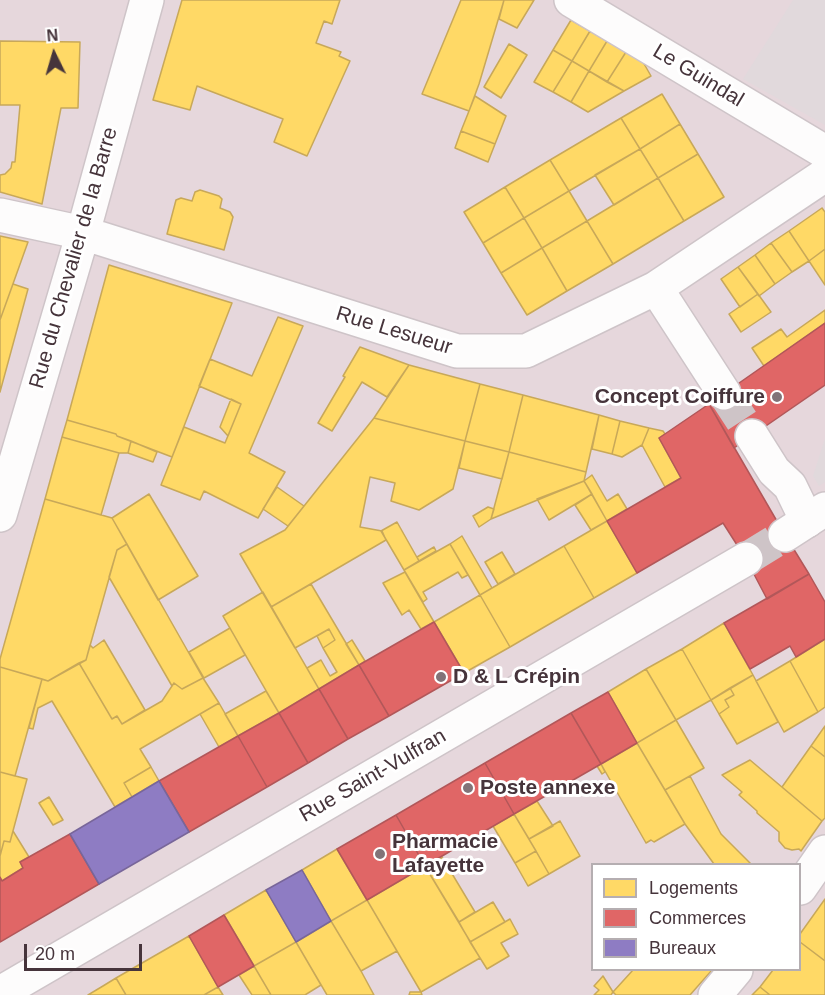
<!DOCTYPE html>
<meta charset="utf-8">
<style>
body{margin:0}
#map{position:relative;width:825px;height:995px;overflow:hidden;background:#f0e8ea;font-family:Arial,sans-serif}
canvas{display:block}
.legend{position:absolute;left:591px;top:863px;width:210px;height:108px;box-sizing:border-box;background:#fff;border:2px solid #b5aeb1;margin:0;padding:8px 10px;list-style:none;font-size:18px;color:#46343b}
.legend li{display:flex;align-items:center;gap:12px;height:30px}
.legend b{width:30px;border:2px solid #b5aeb1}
.north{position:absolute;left:24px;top:24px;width:60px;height:60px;-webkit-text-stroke:4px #fff;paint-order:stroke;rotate:355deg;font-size:16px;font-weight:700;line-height:24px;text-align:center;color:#46343b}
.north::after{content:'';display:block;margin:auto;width:21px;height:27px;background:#46343b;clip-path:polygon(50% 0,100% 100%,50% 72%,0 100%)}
.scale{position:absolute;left:24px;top:944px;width:118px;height:27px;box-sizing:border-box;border:3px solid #46343b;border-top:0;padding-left:8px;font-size:18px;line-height:21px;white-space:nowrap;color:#46343b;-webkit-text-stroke:4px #fff;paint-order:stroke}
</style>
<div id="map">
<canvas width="825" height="995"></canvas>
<ul class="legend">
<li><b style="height:16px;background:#ffd966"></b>Logements</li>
<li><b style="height:16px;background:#e06666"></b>Commerces</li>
<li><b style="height:16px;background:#8e7cc3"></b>Bureaux</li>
</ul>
<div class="north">N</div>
<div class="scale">20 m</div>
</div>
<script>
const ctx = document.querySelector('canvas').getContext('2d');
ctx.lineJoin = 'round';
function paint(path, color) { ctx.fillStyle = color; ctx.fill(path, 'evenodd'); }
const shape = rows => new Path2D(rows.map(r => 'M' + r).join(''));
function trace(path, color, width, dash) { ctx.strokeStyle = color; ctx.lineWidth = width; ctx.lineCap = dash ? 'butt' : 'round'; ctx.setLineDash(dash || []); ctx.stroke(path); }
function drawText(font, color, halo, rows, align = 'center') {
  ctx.font = font + ' Arial,sans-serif'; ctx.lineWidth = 6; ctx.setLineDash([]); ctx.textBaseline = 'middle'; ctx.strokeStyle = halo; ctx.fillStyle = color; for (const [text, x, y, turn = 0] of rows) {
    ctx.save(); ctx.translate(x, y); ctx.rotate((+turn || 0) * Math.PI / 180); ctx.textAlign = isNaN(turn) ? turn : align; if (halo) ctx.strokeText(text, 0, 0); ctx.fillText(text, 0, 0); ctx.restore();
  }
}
const residential = shape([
 [0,0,825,0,825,995,0,995],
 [592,864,800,864,800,970,592,970]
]);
const parking = shape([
 [793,0,825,0,825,125,743,79],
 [825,438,825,482,819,486,813,476]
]);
const homes = shape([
 [182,0,340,0,332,24,324,21,316,43,341,52,339,56,350,61,307,156,274,142,283,119,197,86,190,110,153,100,182,0],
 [461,0,504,0,479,84,469,111,422,94,461,0],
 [504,0,534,0,517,28,499,19,504,0],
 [571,20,590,31,572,61,553,50,571,20],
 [590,31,607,41,589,71,572,61,590,31],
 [0,41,80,42,78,108,61,108,42,204,0,192,0,175,5,174,11,168,12,162,15,162,20,105,0,105,0,41],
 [607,41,626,52,607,82,589,71,607,41],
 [509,44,527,55,501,98,484,87,509,44],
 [553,50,572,61,553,92,534,82,553,50],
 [626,52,643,62,651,76,624,91,607,82,626,52],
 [572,61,589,71,571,102,553,92,572,61],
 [589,71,624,91,588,112,571,102,589,71],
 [662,94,680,124,640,149,621,118,662,94],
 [475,96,506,116,495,144,461,131,475,96],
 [621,118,640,149,569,191,550,160,621,118],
 [680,124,698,154,658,178,640,149,680,124],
 [461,131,495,144,488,162,455,148,461,131],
 [640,149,658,178,614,205,595,175,640,149],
 [698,154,724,197,684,221,658,178,698,154],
 [550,160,569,191,524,218,505,187,550,160],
 [658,178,684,221,613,264,587,221,658,178],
 [505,187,524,218,483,243,464,212,505,187],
 [200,190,219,196,222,199,220,208,230,212,233,217,224,250,167,234,176,200,181,198,192,201,195,192,200,190],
 [569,191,587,221,542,248,524,218,569,191],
 [822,208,825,212,825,249,809,261,789,231,822,208],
 [524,218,542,248,501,273,483,243,524,218],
 [587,221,613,264,567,291,542,248,587,221],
 [789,231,809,261,792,272,771,243,789,231],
 [0,236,28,242,0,320,0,236],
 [771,243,792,272,775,284,755,255,771,243],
 [542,248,567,291,527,315,501,273,542,248],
 [825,249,825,285,809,261,825,249],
 [755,255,775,284,759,296,738,267,755,255],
 [109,265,232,303,172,457,117,436,116,434,67,420,109,265],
 [738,267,758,294,740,307,721,279,738,267],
 [13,284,28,289,0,392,0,320,13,284],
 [758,294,771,312,741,332,729,314,758,294],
 [825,310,825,323,764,366,752,348,781,329,787,337,825,310],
 [278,317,303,326,249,453,285,472,258,518,204,491,200,500,161,485,184,427,225,443,241,404,199,386,210,359,252,376,278,317],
 [360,347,409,365,387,397,362,382,332,431,318,423,345,377,343,376,360,347],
 [409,365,480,384,465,441,374,418,409,365],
 [480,384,523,395,509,452,465,441,480,384],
 [523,395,599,415,586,472,509,452,523,395],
 [231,399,241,404,228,436,220,427,231,399],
 [599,415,620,421,612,454,592,449,599,415],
 [374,418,465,441,453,489,419,510,391,501,395,483,370,477,360,527,382,531,386,540,271,607,240,554,285,530,374,418],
 [67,420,116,434,117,436,131,441,128,453,119,453,62,437,67,420],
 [620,421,649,428,642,445,622,457,612,454,620,421],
 [649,428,663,431,665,434,659,438,681,478,665,487,642,445,649,428],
 [62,437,119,453,101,515,45,499,62,437],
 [131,441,157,452,153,462,128,453,131,441],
 [465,441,509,452,502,479,459,468,465,441],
 [509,452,586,472,584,481,491,519,509,452],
 [592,475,607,501,618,494,627,509,607,521,584,481,592,475],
 [584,481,592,494,549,520,537,499,584,481],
 [277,487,304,506,288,526,263,509,277,487],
 [149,494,198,576,158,600,112,518,149,494],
 [592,494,607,521,591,530,575,505,592,494],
 [45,499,112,518,127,544,117,550,86,660,48,681,0,667,0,659,45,499],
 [488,507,494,509,491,519,479,527,473,516,488,507],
 [607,521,637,573,594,598,564,546,607,521],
 [397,522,419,561,404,570,381,531,397,522],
 [462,536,492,588,480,595,450,544,462,536],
 [127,544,203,678,182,689,174,683,172,686,109,577,117,550,127,544],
 [450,544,468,575,462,578,458,572,423,592,427,599,423,602,404,570,450,544],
 [564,546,594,598,510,647,480,595,564,546],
 [434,547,436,551,419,561,417,557,434,547],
 [502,552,515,574,498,584,485,562,502,552],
 [405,572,434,622,421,629,409,610,402,615,383,583,405,572],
 [311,584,359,665,319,689,307,668,321,660,330,676,337,672,323,648,335,640,329,629,295,648,271,607,311,584],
 [263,592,319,689,279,713,223,616,263,592],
 [480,595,510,647,464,673,434,622,480,595],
 [724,623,753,675,711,700,682,649,724,623],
 [230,628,245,655,204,678,189,652,230,628],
 [329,629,335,640,323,648,317,636,329,629],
 [825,639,825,707,818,712,790,661,825,639],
 [104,640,145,710,122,724,117,716,112,719,79,663,86,660,90,645,93,648,104,640],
 [352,640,365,661,359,665,346,644,352,640],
 [682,649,711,700,676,720,646,669,682,649],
 [790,661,818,712,784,732,756,681,790,661],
 [79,663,112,719,117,716,122,724,162,701,174,683,182,689,203,678,219,703,140,749,151,767,124,783,132,797,115,807,52,701,38,708,33,729,29,728,42,679,48,681,79,663],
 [0,667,42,679,15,776,0,772,0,667],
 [646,669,676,720,637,743,608,692,646,669],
 [753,675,778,722,737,744,719,714,729,707,725,700,734,695,730,688,753,675],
 [730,688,734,695,725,700,729,707,719,714,711,700,730,688],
 [266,691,279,713,238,736,225,714,266,691],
 [219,703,238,736,219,747,200,714,219,703],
 [676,720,704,768,665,790,637,743,676,720],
 [825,726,825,757,811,746,825,726],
 [637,743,685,824,654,842,651,840,646,843,601,764,637,743],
 [811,746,825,757,825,818,822,821,782,787,811,746],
 [750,760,822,821,801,851,799,849,792,850,785,848,779,841,779,832,757,813,757,811,739,795,742,792,722,775,750,760],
 [601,764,605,772,602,774,597,766,601,764],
 [151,767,159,781,132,797,124,783,151,767],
 [0,772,27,779,10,842,4,841,0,856,0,772],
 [690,776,721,834,751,864,714,864,685,824,665,790,690,776],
 [49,797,63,820,53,825,39,803,49,797],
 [537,801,553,826,529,839,514,814,537,801],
 [514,814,536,851,515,863,493,826,514,814],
 [560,821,580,856,549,874,529,839,560,821],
 [13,831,29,857,20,862,23,868,2,881,0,877,0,856,4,841,10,842,13,831],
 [337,849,367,900,331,921,302,870,337,849],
 [536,851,549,874,528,886,515,863,536,851],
 [442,857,475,912,459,922,425,866,442,857],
 [425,866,480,958,421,992,367,900,425,866],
 [266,890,296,942,254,966,224,915,266,890],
 [825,899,825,961,800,942,800,934,825,899],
 [367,900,397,951,361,971,331,921,367,900],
 [493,902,505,922,470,942,459,922,493,902],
 [510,919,518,934,501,943,509,956,487,969,470,942,510,919],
 [331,921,361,971,374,995,327,995,296,942,331,921],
 [189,936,218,987,204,995,126,995,116,978,189,936],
 [296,942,321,985,305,995,271,995,254,966,296,942],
 [800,942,825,961,825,994,824,995,770,995,760,987,773,970,800,970,800,942],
 [254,966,271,995,252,995,239,975,254,966],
 [633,970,712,970,690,995,616,995,613,992,633,970],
 [603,976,613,992,611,995,594,995,599,990,594,986,603,976],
 [116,978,126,995,88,995,103,986,116,978],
 [218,987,223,995,204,995,218,987],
 [760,987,770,995,752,995,760,987],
 [410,992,421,992,422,995,409,995,410,992]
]);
const shops = shape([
 [825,323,825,385,734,448,709,404,825,323],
 [709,404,785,535,809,574,767,599,746,559,723,523,637,573,607,521,681,478,659,438,709,404],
 [809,574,825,602,825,639,796,657,790,646,750,669,724,623,809,574],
 [434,622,464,673,389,716,359,665,434,622],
 [359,665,389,716,348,739,319,689,359,665],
 [319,689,348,739,308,763,279,713,319,689],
 [608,692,637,743,601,764,571,713,608,692],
 [279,713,308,763,267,787,238,736,279,713],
 [571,713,601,764,514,814,485,763,571,713],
 [238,736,267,787,189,832,159,781,238,736],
 [485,763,514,814,425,866,396,815,485,763],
 [396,815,425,866,367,900,337,849,396,815],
 [70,834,99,884,0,942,0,877,2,881,23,868,20,862,70,834],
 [224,915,254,966,218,987,189,936,224,915]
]);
const offices = shape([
 [159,781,189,832,99,884,70,834,159,781],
 [302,870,331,921,296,942,266,890,302,870]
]);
const minorTunnel = shape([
 [724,393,752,436]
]);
const tertiaryTunnel = shape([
 [746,559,785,535]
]);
const minor = shape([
 [571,0,825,152],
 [0,215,83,233,457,351,526,351,656,288,825,175],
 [656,288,724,393],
 [752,436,774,471,790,486,807,521],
 [0,515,83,233,147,0],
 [800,888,825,852],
 [715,995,736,970]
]);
const tertiary = shape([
 [785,535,825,509],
 [0,993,746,559]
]);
const markers = [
 [777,397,6,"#827378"],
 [441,677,6,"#827378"],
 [468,788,6,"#827378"],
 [380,854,6,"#827378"]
];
const streetNames = [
 ["Le Guindal",698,76,31],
 ["Rue du Chevalier de la Barre",74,258,-74],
 ["Rue Lesueur",394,331,17],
 ["Rue Saint-Vulfran",373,776,-30]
];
const poiNames = [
 ["Concept Coiffure",765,397,"right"],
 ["D & L Crépin",453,677],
 ["Poste annexe",480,788],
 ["Pharmacie",392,842],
 ["Lafayette",392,866]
];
paint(residential, '#e6d7dc');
paint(parking, '#e1d9dc');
paint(homes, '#ffd966');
trace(homes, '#c8a859', 1.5);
paint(shops, '#e06666');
trace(shops, '#b25759', 1.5);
paint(offices, '#8e7cc3');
trace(offices, '#78669a', 1.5);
trace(minorTunnel, '#cec4c7', 33, [33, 16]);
trace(tertiaryTunnel, '#cec4c7', 33, [33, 16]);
trace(minor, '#cec4c8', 36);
trace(tertiary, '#cec4c8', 36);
trace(minor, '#fdfcfc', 33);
trace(tertiary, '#fdfcfc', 33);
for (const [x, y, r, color] of markers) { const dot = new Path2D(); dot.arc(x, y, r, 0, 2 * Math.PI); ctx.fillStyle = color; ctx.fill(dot); trace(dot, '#fff', 2); }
drawText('21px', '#46343b', '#fff', streetNames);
drawText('bold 21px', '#46343b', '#fff', poiNames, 'left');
</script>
